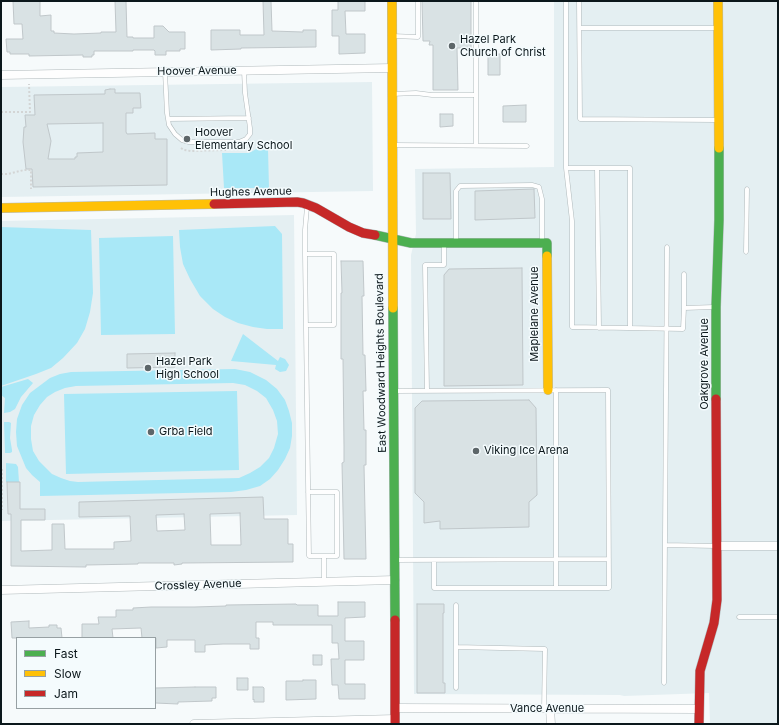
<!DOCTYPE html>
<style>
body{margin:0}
#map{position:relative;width:779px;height:725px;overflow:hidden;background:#f6fafb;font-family:Inter,sans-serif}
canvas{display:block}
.frame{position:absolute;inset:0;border:2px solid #0b171b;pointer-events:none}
.legend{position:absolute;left:16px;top:637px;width:140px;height:72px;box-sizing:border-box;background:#f4fbfd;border:1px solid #97a0a3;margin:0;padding:5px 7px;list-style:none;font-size:12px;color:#0b171b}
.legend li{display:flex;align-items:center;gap:8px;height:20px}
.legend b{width:20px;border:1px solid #97a0a3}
</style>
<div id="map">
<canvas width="779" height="725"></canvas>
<div class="frame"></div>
<ul class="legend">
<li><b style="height:5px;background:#4caf50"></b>Fast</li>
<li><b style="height:5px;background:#ffc107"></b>Slow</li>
<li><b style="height:5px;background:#c62828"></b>Jam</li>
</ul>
</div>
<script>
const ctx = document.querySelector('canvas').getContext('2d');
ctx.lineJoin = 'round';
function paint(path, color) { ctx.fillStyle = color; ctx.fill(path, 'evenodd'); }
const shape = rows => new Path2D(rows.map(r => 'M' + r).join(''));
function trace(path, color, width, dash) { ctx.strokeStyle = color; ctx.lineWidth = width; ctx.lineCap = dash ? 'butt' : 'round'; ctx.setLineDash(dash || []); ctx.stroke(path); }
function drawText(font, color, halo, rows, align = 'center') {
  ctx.font = font + ' Inter,sans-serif'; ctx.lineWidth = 3; ctx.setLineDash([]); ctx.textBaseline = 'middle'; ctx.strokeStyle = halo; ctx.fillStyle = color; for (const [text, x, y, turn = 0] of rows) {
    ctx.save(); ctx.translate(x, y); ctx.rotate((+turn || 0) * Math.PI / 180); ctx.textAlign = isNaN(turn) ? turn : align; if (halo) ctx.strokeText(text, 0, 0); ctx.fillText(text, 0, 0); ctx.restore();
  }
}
const built = shape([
 [554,1,778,1,778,724,710,724,709,693,624,696,620,695,414,694,411,255,416,234,415,169,554,167],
 [372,82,373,191,2,197,2,87],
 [294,215,297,515,1,521,1,221]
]);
const green = shape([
 [258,148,268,149,269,188,224,188,222,153,248,153,251,152],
 [275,226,282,234,283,329,267,329,253,327,238,323,225,317,213,309,200,296,190,279,183,264,180,247,179,230],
 [1,227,91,230,93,293,90,312,85,329,77,343,63,358,51,368,36,374,1,386],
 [173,236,175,334,101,335,99,238],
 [243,334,278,361,280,357,285,359,289,365,286,371,280,372,275,369,276,365,231,361],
 [235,369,250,372,266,380,277,389,285,400,289,411,292,423,292,436,290,448,285,459,278,470,270,479,260,486,246,490,231,492,40,496,40,482,32,475,26,468,17,446,16,432,17,419,22,405,30,393,50,378,60,374,71,372],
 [233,383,245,385,257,391,266,398,273,410,277,421,278,434,274,448,269,458,260,467,250,473,239,478,78,482,70,481,61,478,52,474,39,461,33,451,31,439,31,426,34,415,40,405,47,397,55,392,65,388,76,386],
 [28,379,33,383,21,397,15,409,10,412,4,413,5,398,1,395,1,387],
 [237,391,239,470,66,474,64,394],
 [4,422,9,422,11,423,10,438,12,450,12,452,10,453,5,453],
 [6,463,16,464,18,467,19,482,6,482]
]);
const building = shape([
 [13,1,40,1,40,16,51,15,51,31,54,31,54,33,74,34,101,33,101,32,116,32,115,1,126,1,127,37,133,37,133,38,154,38,154,26,163,26,169,32,185,32,185,49,180,49,180,51,166,51,166,55,155,55,155,51,154,50,133,50,133,51,94,51,94,55,92,55,92,57,83,57,83,55,29,56,29,54,10,54,10,52,7,52,6,39,23,39,22,24,14,24,13,1],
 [263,1,271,1,272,31,303,32,303,30,316,30,316,47,241,48,241,49,211,50,211,30,240,30,240,35,264,35,263,1],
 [338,1,365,1,365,11,345,11,346,34,365,34,365,53,339,54,339,36,332,36,332,10,338,10,338,1],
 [422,1,471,1,471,48,457,48,458,90,433,90,433,45,429,45,430,41,423,41,422,1],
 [488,54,500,54,500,75,488,75,488,54],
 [110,89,115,89,115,93,140,93,141,108,133,108,133,113,126,113,126,132,127,134,155,133,155,139,167,139,167,185,33,187,32,169,26,169,23,142,24,127,26,127,25,115,35,115,34,95,105,94,105,90,110,89],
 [103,123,103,152,77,153,77,157,75,157,75,159,48,159,51,141,47,124,103,123],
 [526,105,526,122,503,122,503,106,526,105],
 [440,114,453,114,453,126,440,127,440,114],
 [423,173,450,173,451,219,423,219,423,173],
 [534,189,535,218,475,220,475,191,534,189],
 [341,261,363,261,364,296,362,296,363,355,365,355,366,391,363,391,364,430,366,430,366,465,364,465,366,559,344,559,342,463,344,462,344,447,343,359,341,359,341,293,342,293,341,261],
 [522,268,523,385,444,386,444,275,449,269,522,268],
 [175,353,175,367,127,368,127,354,175,353],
 [529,400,536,408,537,495,529,502,529,527,440,529,440,521,424,523,424,502,415,493,415,408,422,401,529,400],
 [7,482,20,482,20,509,45,509,45,520,21,520,21,551,52,550,52,524,64,524,65,549,114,549,114,542,131,541,130,516,79,517,79,502,263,497,264,519,288,519,288,544,293,544,293,562,182,563,182,564,174,565,174,563,138,563,138,564,86,565,86,567,11,566,11,514,8,514,7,482],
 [240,513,241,545,211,545,210,514,240,513],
 [184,514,185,530,157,531,156,515,184,514],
 [338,602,365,602,365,617,345,618,345,641,364,641,364,660,345,660,345,684,365,684,365,699,339,699,338,685,332,685,331,659,339,659,338,643,332,643,332,625,273,625,273,622,256,622,256,638,259,638,259,649,250,649,250,644,223,644,205,645,205,652,195,652,195,640,167,640,167,647,156,648,156,638,142,638,141,628,112,629,113,638,82,638,82,624,99,624,98,617,116,617,116,610,133,610,133,608,151,607,194,607,226,606,226,605,296,604,297,605,318,605,318,616,338,616,338,602],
 [417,604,444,604,444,613,443,613,443,683,445,683,445,693,417,693,417,604],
 [29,621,29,628,49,627,49,625,57,625,57,628,61,628,62,638,12,638,11,622,29,621],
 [313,655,322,655,322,665,313,665,313,655],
 [237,678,248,678,248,690,237,690,237,678],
 [303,680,316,680,316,699,286,700,286,681,303,681,303,680],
 [195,687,216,687,216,698,212,698,212,701,178,702,178,704,155,703,155,688,195,687],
 [253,687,263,687,264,688,264,702,254,702,254,699,253,700,253,687]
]);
const path = shape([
 [1,112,30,112,29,84],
 [181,148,184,150,191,151,226,150],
 [1,174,8,174,24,170,31,170,31,189],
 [1,407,1,469],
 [2,469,2,510]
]);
const lane = shape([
 [476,1,476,145],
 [566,1,566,168,572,221,572,327,683,329,684,308,714,307],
 [579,1,580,119,716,120],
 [580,28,717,28],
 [393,36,418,37,418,1],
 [165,72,167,113,169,125,175,134,182,140,189,142,239,142,246,139,250,134,250,128,245,93,244,71],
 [392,94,416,93,432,95,476,95],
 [168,119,249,118],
 [394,145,527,146],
 [566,168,630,168,630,328],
 [597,168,599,328],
 [307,207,305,230,305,254,309,556,337,556,337,492,308,492],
 [456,243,456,191,460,186,532,185,539,187,542,199,542,241],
 [746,252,747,189],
 [305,254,334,254,334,325,306,325],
 [684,308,684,274],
 [556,390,556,588],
 [396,391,608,390,609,588,434,588,434,560],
 [427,391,425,265,444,265,444,244],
 [665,545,716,546],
 [324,556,324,581],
 [396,560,609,559],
 [456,605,456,688],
 [739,617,778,617],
 [456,647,545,649,544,709],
 [664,683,667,247]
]);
const street = shape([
 [1,75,392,68],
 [717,546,778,546],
 [1,590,395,580],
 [395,708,699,709],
 [550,709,551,724],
 [194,724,395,719]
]);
const fast = shape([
 [375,235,411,243,547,243,547,256],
 [393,308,395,620],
 [716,399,716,307,719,220,719,148]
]);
const slow = shape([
 [392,1,393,308],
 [718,1,719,148],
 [1,208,214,204],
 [547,256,548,390]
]);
const jam = shape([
 [214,204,297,202,303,203,316,208,349,227,363,233,375,235],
 [395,620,395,724],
 [699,724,700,671,714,623,717,600,716,399]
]);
const markers = [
 [452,46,4,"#5d6669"],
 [187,139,4,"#5d6669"],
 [148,368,4,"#5d6669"],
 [151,432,4,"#5d6669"],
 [476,451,4,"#5d6669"]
];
const poiNames = [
 ["Hazel Park",460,40],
 ["Church of Christ",460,53],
 ["Hoover",195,133],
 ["Elementary School",195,146],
 ["Hazel Park",156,362],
 ["High School",156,375],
 ["Grba Field",159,432],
 ["Viking Ice Arena",484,451]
];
const streetNames = [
 ["Hoover Avenue",197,71,-1],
 ["Hughes Avenue",251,192,-1],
 ["Maplelane Avenue",535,314,-90],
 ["East Woodward Heights Boulevard",381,363,-91],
 ["Oakgrove Avenue",705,364,-90],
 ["Crossley Avenue",198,585,-2],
 ["Vance Avenue",547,709]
];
paint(built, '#e4eff2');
paint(green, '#a9e8f7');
paint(building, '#d9e2e4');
trace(building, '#c0c7ca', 1);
trace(lane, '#b0b9bb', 5);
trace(street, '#b0b9bb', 9);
trace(fast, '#b0b9bb', 10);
trace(slow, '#b0b9bb', 10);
trace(jam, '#b0b9bb', 10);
trace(path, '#d3d5d5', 2, [2, 2]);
trace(lane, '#fefefe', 4);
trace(street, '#fefefe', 8);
trace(fast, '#4caf50', 9);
trace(slow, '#ffc107', 9);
trace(jam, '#c62828', 9);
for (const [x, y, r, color] of markers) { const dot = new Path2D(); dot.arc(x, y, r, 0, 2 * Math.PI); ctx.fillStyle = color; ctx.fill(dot); trace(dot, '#f4fbfd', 1.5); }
drawText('11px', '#0b171b', '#f4fbfd', poiNames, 'left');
drawText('11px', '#0b171b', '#f4fbfd', streetNames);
</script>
